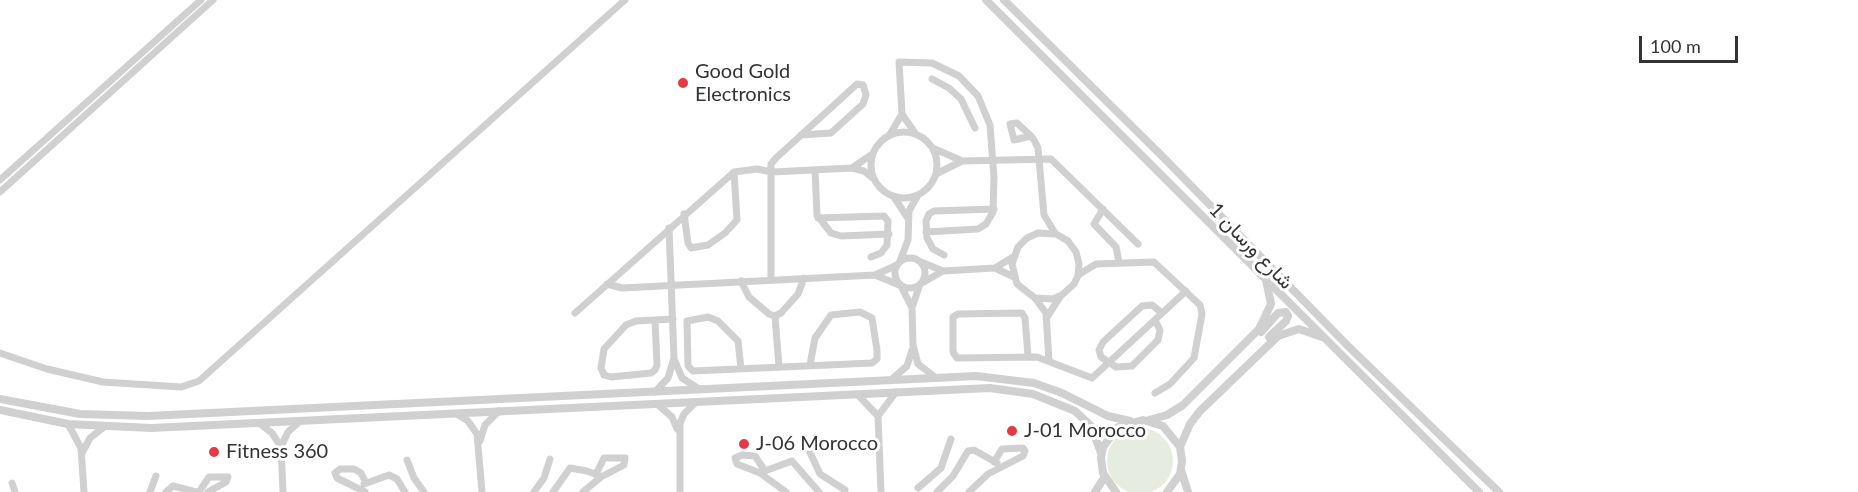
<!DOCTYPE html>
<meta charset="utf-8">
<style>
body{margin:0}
#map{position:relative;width:1858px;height:492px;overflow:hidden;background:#fff;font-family:Lato,sans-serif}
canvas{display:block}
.scale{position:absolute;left:1639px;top:36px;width:99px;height:27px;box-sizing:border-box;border:3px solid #333;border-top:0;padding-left:8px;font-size:18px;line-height:21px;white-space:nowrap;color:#333;-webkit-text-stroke:4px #fff;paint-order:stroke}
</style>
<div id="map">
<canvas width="1858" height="492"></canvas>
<div class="scale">100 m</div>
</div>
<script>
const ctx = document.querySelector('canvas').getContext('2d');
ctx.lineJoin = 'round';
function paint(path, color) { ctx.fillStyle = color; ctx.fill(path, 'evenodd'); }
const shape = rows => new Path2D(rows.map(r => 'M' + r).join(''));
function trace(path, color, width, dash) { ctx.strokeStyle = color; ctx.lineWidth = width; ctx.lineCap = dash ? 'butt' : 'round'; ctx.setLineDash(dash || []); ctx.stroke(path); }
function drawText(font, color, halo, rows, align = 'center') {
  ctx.font = font + ' Lato,Vazirmatn,sans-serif'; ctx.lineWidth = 6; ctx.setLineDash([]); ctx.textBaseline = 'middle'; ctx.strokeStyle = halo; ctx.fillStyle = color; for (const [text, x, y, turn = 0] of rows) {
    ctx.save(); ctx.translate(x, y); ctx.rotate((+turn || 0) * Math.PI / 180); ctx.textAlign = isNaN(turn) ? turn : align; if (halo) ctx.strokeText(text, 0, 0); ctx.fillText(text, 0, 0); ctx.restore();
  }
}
const green = shape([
 '1107 461a33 33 0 1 1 66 0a33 33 0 1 1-66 0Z'
]);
const minor = shape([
 [932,79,949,88,961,99,975,128],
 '871 165a33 33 0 1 1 66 0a33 33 0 1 1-66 0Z',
 [915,133,902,114,899,62,932,63,959,76,978,96,990,125,994,177,993,212,986,224,978,229,926,232],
 [890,134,902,114],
 [1031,136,1014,140,1010,124,1017,123,1031,136,1034,140,1038,148,1044,215,1055,233],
 [935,149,960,160],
 [852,168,871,155],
 [815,170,817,215,831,233,841,236,889,234],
 [936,174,962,161,1051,159,1138,244],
 [0,180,201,0],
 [0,192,213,0],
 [894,197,907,217],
 [1103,209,1094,224,1116,247,1119,262],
 [684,214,688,243,691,248,708,245,725,233,737,220,734,172],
 [818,218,884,216,888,221,887,245,881,253,871,257],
 [944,255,933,249,927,238,926,221,929,214,934,211,994,209],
 '895 273a15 15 0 1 1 30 0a15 15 0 1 1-30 0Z',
 [900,261,908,240,909,211,918,195],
 [921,262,943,271,995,268,1013,257],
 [995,268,1014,277],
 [875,275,897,265],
 [1078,275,1096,264,1154,262,1200,305,1202,314,1194,358,1170,384,1155,393],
 [771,279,771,164,776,158,857,84,863,85,866,95,863,104,831,133,801,135],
 [741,281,749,297,769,314,775,316,781,313,798,294,804,278],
 [922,283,943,271],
 [607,284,622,288,875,275,899,285],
 [920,284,912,308,913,345,918,364,936,378],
 [901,286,912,308],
 [1035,298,1053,299,1062,295,1074,284,1078,276,1079,264,1076,252,1068,241,1056,234,1038,233,1027,238,1018,247,1012,264,1017,284,1035,298,1046,313,1049,361],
 [575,313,734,172,757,169,772,172,852,168,864,171,874,179],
 [775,316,779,367],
 [1047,317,1060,297],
 [655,320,657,365,655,370,651,373,611,377,604,375,601,368,604,349,626,325,636,321,655,320,673,319],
 [1155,320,1160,330,1158,340,1132,366,1116,367,1101,357,1099,350,1103,342,1142,306,1152,305,1162,313],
 [0,353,47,369,103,382,181,387,199,381,625,0],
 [1028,356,1025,318,1022,313,958,314,953,317,953,352,957,358,1037,357,1092,378,1186,291],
 [675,361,682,378,699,389],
 [741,369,738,341,718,321,708,317,687,321,688,366,693,371,872,363,877,359,877,350,872,318,860,312,831,315,815,338,810,365],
 [891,380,907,366,912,350],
 [655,392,668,378,674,358,669,228],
 [857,394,878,416],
 [657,404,672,417,677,429],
 [457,414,468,421,477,434,482,492],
 [259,423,272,433,281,447],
 [68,424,81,448,84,492],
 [480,441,485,425,499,411],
 [808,448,820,474,845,490],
 [82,453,90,438,104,427],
 [407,460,414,478,424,492],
 [765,471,755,456,742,455,735,458,737,464,760,473,786,492],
 [762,472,792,461,819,492],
 [12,483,15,492],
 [364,484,389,475,397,479,405,492],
 [918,488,941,468,951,439],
 [150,492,156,476],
 [166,492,173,486,196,492],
 [199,492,209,477,228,477,226,482,208,492],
 [283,492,281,447,288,432,300,421],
 [365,492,337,478,335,473,340,469,354,469,361,473,366,483],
 [534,492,544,478,550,459],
 [553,492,570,468,587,471,600,476],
 [583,492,601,477,624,465,625,458,604,458,596,474],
 [680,492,680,423,684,414,696,402],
 [881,492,878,416,896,392],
 [937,492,953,476,968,451,974,450,997,463],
 [969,492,988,474,1023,456,1025,451,1023,448,1002,449,994,462]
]);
const tertiary = shape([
 [986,0,1479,492],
 [1004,0,1163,157,1346,344,1499,492],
 [1261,332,1278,313,1286,312,1288,316,1286,321,1269,337],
 [0,399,80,414,148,416,976,376,1034,383,1062,393,1108,416,1130,421],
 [0,410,68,424,151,428,990,388,1033,394,1075,411,1091,426,1101,453],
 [1149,420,1167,415,1183,405,1259,329,1271,304,1266,280],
 [1180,447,1190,424,1200,411,1278,336,1299,329,1322,337],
 [1181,470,1188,492],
 [1095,492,1104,478],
 [1116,492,1103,473,1101,458,1103,447,1118,427,1143,420,1163,426,1180,447,1182,461,1180,474,1167,492]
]);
const markers = [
 [683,83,6,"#e63946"],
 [1012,431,6,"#e63946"],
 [744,444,6,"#e63946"],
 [214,452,6,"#e63946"]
];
const poiNames = [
 ["Good Gold",695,72],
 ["Electronics",695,95],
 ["J-01 Morocco",1024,431],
 ["J-06 Morocco",756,444],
 ["Fitness 360",226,452]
];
const streetNames = [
 ["شارع ورسان 1",1251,246,46]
];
paint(green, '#e6ecdf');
trace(minor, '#d0d0d0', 7);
trace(tertiary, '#d0d0d0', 8);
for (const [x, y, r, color] of markers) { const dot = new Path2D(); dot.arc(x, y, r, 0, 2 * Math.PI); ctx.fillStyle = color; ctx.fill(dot); trace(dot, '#fff', 2); }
drawText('20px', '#333', '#fff', poiNames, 'left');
drawText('20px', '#333', '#fff', streetNames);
</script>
